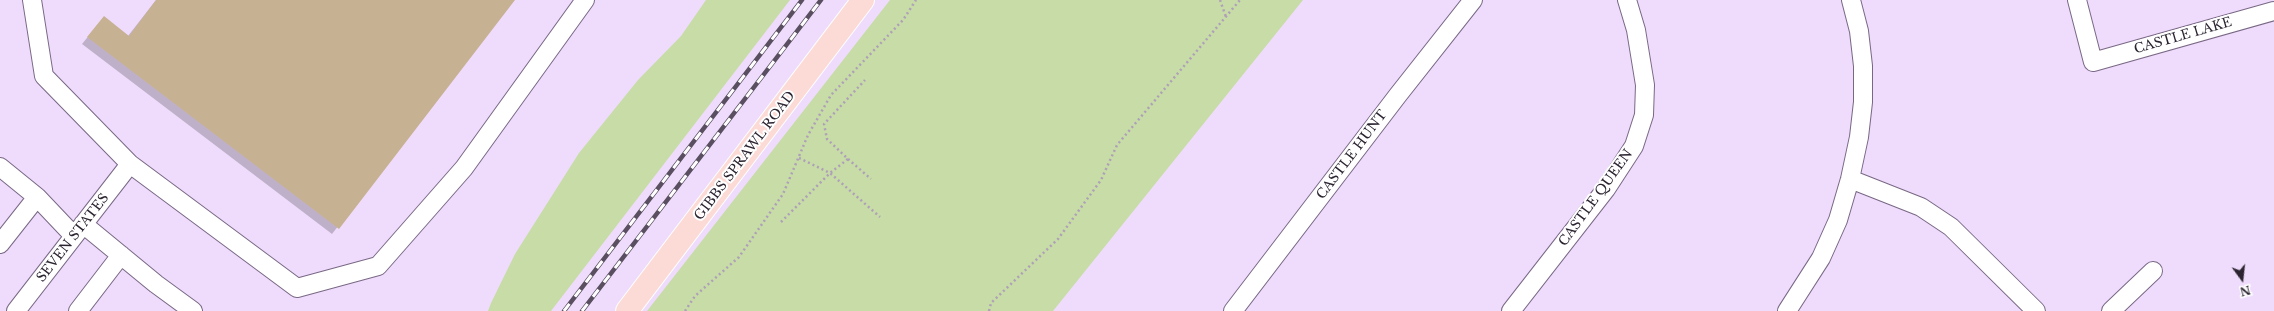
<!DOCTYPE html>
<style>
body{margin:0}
#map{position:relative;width:2274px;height:311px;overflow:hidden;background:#efdcfc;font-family:"Libre Baskerville",serif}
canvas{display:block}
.north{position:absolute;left:2222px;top:259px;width:40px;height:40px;-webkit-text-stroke:3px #fff;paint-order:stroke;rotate:165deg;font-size:11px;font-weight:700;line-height:16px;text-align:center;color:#2c2531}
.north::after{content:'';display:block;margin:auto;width:14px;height:18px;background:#2c2531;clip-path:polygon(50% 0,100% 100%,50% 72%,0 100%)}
</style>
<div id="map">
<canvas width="2274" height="311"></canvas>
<div class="north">N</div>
</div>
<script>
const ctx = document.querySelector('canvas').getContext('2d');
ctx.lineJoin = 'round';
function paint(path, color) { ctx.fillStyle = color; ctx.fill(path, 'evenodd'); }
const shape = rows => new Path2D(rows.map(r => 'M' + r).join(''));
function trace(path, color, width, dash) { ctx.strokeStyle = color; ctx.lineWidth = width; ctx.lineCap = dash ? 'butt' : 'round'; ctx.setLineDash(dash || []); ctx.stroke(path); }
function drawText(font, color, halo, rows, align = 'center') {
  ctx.font = font + ' "Libre Baskerville",serif'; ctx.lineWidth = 4; ctx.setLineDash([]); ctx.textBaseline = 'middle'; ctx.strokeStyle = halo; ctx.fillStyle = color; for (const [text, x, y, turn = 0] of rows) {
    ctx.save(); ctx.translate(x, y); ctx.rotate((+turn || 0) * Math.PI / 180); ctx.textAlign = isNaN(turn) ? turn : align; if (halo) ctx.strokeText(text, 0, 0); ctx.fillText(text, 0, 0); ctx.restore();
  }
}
const green = shape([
 [706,0,790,0,551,311,488,311,491,303,515,254,579,153,638,80,681,36],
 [890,0,1303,0,1053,311,647,311]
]);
const shadow = shape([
 [156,0,514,0,332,234,82,44,104,17,128,36]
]);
const building = shape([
 [156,0,515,0,339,229,87,37,104,16,129,36]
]);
const path = shape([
 [1220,0,1226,17],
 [799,158,830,173,880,217],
 [848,159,871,179],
 [781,222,830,173,848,159,827,139,824,124,865,80],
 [685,311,695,296,739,257,783,194,808,135,831,95,903,20,916,0],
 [989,311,991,303,1058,239,1101,180,1117,145,1240,0]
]);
const minor = shape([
 [32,0,44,76,130,164,297,288,378,266,464,168,585,0],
 [2077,0,2093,62,2274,11],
 [0,167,37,197,74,236],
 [1850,179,1921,207,1951,227,2036,311],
 [83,224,156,284,193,311],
 [0,244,37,197],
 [16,311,130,164],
 [78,311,121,255],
 [1233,311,1398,95,1473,0],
 [1511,311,1606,189,1634,146,1644,115,1645,85,1636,30,1627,0],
 [1787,311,1821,258,1838,220,1850,179,1859,137,1863,102,1863,66,1859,31,1851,0],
 [2111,311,2153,271]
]);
const major = shape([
 [627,311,863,0]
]);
const rail = shape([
 [564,311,802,0],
 [582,311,821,0]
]);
const streetNames = [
 ["CASTLE LAKE",2183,36,-16],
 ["CASTLE HUNT",1352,155,-53],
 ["GIBBS SPRAWL ROAD",745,156,-53],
 ["CASTLE QUEEN",1596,198,-54],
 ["SEVEN STATES",73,238,-52]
];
paint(green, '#c7dca6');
paint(shadow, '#0003');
paint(building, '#c7b193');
trace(minor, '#796885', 20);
trace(major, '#fff', 24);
trace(path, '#afa0b9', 2.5, [2, 3]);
trace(minor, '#fff', 18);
trace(major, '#fcdbd6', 22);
trace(rail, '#594f60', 4.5);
trace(rail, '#fff', 3, [9]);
drawText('13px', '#2c2531', '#fff', streetNames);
</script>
